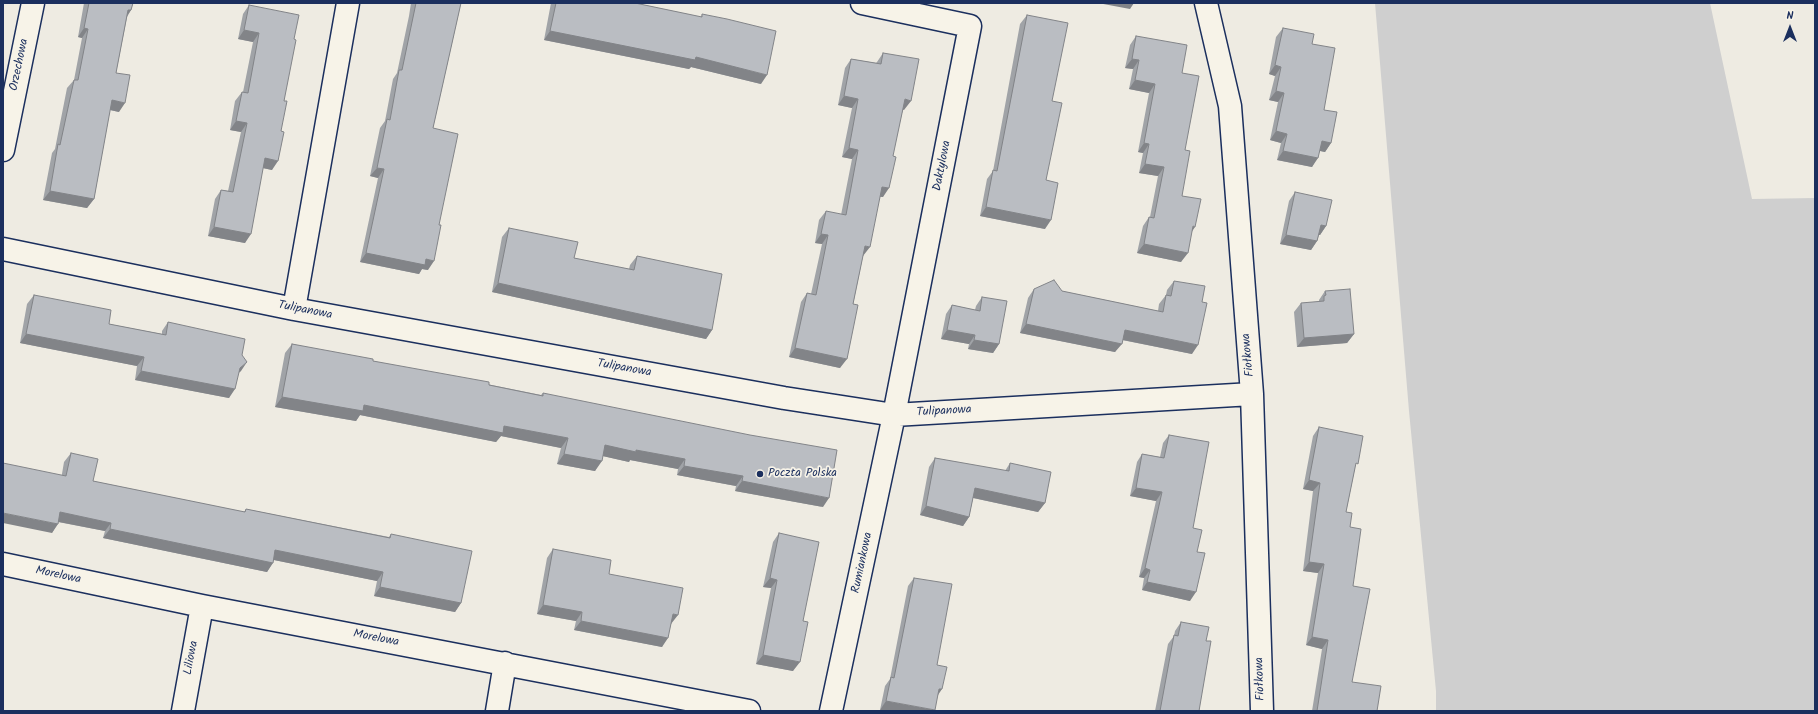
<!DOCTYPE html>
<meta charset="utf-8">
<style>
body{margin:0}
#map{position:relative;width:1818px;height:714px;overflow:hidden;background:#eeebe2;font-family:Kalam,sans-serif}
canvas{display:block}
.frame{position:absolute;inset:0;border:4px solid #1b2f5e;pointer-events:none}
.north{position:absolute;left:1770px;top:8px;width:40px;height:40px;-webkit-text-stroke:3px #f7f3e8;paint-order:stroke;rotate:0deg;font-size:11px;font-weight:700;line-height:16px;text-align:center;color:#1b2f5e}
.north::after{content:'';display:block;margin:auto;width:14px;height:18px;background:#1b2f5e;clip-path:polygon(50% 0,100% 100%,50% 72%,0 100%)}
</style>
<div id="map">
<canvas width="1818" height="714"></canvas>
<div class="frame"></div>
<div class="north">N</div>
</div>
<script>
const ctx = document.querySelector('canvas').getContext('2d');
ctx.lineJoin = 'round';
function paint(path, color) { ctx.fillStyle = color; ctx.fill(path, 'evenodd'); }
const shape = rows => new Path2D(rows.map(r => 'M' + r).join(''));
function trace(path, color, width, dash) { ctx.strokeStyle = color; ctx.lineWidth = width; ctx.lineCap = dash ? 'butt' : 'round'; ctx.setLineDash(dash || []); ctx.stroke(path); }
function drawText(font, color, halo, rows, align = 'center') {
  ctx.font = font + ' Kalam,sans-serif'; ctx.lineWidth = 3.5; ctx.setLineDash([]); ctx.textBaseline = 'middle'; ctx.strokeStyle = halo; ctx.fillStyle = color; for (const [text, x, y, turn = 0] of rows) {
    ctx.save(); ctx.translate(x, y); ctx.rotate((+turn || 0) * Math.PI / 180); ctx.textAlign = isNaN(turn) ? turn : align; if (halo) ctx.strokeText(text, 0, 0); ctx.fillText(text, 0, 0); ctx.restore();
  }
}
const green = shape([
 [1375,3,1710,3,1752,199,1815,198,1815,711,1436,711,1436,691,1409,411]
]);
const minor = shape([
 [1206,3,1230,106,1252,394,1262,711],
 [3,150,33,3],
 [3,249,294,309,784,398,894,415,1252,394],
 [294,309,348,3],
 [3,564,202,606,749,711],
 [183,711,202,606],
 [497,711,505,663],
 [831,711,894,415,970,26,862,3]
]);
const wall = shape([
 [84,3,133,3,131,10,127,17,116,73,119,112,110,110,94,199,87,208,43,200,52,153,55,149,67,88,74,80,82,38,78,37],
 [411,3,461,3,433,128,428,270,422,269,419,274,360,262,378,178,370,176,380,128,385,121,393,79,397,73,409,16],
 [551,3,635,3,701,17,702,14,761,84,691,67,689,69,544,40],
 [249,5,294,39,284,101,272,170,263,168,245,243,208,236,215,199,221,190,228,191,241,132,230,130,235,101,242,92,243,92,253,42,238,39,243,14],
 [1027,15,1052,101,1046,180,1045,229,980,216,987,179,993,171,1020,24],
 [1283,28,1312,44,1324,110,1331,143,1325,152,1320,151,1312,167,1277,160,1281,143,1270,140,1278,102,1269,100,1275,76,1269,74,1276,37],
 [1136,36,1182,73,1185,150,1182,196,1191,233,1181,262,1137,253,1143,226,1149,217,1150,217,1158,176,1139,173,1143,153,1138,152,1149,93,1129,89,1133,69,1125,68,1130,45],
 [883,53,904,110,903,109,883,197,880,197,863,256,840,368,789,357,801,302,807,293,811,294,822,244,815,243,819,220,826,211,841,215,852,159,842,157,852,108,838,105,845,68,851,59,876,63,877,62],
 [1295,192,1326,226,1320,235,1319,235,1317,241,1311,250,1280,244,1289,201],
 [509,228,574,258,629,269,630,265,637,256,712,330,706,339,492,292,502,237],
 [1174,281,1192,354,1122,340,1115,352,1020,333,1028,298,1034,289,1062,291,1158,311,1159,304,1166,295,1167,290],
 [1325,291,1354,334,1347,343,1297,347,1294,312,1301,303,1319,302,1319,300],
 [34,295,109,324,162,334,162,331,168,322,242,355,241,371,239,372,229,398,135,380,137,366,20,343,27,304],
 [982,297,999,344,993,353,968,349,969,344,941,339,946,314,952,305,975,310,976,306],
 [292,344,373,361,541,395,543,393,823,507,735,491,736,486,677,475,678,469,630,460,629,462,603,456,595,471,557,464,561,448,501,436,496,442,360,415,356,421,275,407,285,353],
 [1319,427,1355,468,1346,512,1350,527,1353,586,1352,682,1377,711,1312,711,1322,649,1306,645,1318,573,1303,571,1313,491,1303,489,1313,436],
 [1169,435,1193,528,1197,552,1190,601,1142,590,1144,578,1139,577,1156,501,1130,496,1137,462,1142,454,1160,457,1163,443],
 [71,453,93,481,244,512,246,509,389,537,391,534,461,603,455,612,374,596,377,581,274,560,267,572,103,538,105,531,58,522,52,533,64,462],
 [935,458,1005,471,1010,463,1045,503,1038,512,973,498,969,517,963,526,920,515,929,467],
 [779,533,803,621,793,671,756,664,771,588,763,587,773,542],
 [553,549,671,624,662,647,574,630,576,621,537,614,547,558],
 [914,578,937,665,880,710,885,686,890,679,908,586],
 [1181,622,1206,641,1199,711,1155,711,1168,644,1174,636,1175,631]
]);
const shadedWall = shape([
 [1098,3,1134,3,1130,9],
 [128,10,131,10,125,19],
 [84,28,88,29,82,38,78,37],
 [244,30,259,33,253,42,238,39],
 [550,31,696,57,767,75,761,84,691,67,689,69,544,40],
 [1132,59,1139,60,1133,69,1125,68],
 [1275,65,1281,67,1275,76,1269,74],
 [1135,80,1155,84,1149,93,1129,89],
 [1276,91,1284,93,1278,102,1269,100],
 [844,96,858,99,852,108,838,105],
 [905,99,911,101,904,110,898,108],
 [112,100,125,103,119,112,106,109],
 [236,121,247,123,241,132,230,130],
 [1276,131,1287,134,1281,143,1270,140],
 [1322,141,1331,143,1325,152,1316,150],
 [1144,143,1149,144,1143,153,1138,152],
 [849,148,858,150,852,159,842,157],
 [1283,151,1318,158,1312,167,1277,160],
 [265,158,278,161,272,170,258,167],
 [1145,164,1164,167,1158,176,1139,173],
 [377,168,384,169,378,178,370,176],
 [882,187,889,188,883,197,876,196],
 [50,191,94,199,87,208,43,200],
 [986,207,1051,220,1045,229,980,216],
 [1321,225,1326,226,1320,235,1315,234],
 [1193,226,1195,227,1189,236],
 [214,227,251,234,245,243,208,236],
 [821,234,828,235,822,244,815,243],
 [1286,235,1317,241,1311,250,1280,244],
 [1144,244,1188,253,1181,262,1137,253],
 [865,246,870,247,863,256,858,255],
 [366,253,426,259,434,261,428,270,422,269,419,274,360,262],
 [498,283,712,330,706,339,492,292],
 [1026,324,1122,344,1115,352,1020,333],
 [947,330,975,335,969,344,941,339],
 [1125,330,1198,345,1192,354,1118,339],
 [26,334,144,357,137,366,20,343],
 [1354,334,1347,343,1297,347,1304,338],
 [974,340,999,344,993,353,968,349],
 [795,348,847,359,840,368,789,357],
 [247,362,241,371,234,377,240,368],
 [141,371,235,389,229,398,135,380],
 [282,397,364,405,504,426,568,438,561,448,501,436,496,442,360,415,356,421,275,407],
 [605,445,636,450,685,459,678,469,630,460,629,462,598,455],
 [564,454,602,461,595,471,557,464],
 [684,466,743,476,736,486,677,475],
 [1309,480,1320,483,1313,491,1303,489],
 [742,481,829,498,823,507,735,491],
 [975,488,1045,503,1038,512,969,497],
 [1136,488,1162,492,1156,501,1130,496],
 [926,506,969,517,963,526,920,515],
 [60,512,111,523,105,531,54,521],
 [3,513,58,524,52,533,3,523],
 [110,529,273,563,267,572,103,538],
 [275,550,383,572,377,581,269,559],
 [1309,562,1324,564,1318,573,1303,571],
 [1145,568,1150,570,1144,578,1139,577],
 [770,578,777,580,771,588,763,587],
 [1147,582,1196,592,1190,601,1142,590],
 [380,587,461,603,455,612,374,596],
 [543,605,582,612,576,621,537,614],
 [673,614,678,615,671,624,666,623],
 [581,621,668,638,662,647,574,630],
 [1312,637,1328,640,1322,649,1306,645],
 [763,655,800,662,793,671,756,664],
 [939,689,942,689,936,698],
 [886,701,935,710,935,711,886,711,880,710]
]);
const building = shape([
 [89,3,133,3,131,10,128,10,116,73,130,75,125,103,112,100,94,199,50,191,58,144,60,145,74,80,78,80,88,29,84,28,89,3],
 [416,3,461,3,433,128,458,134,439,225,441,225,434,261,426,259,425,265,366,253,384,169,377,168,387,119,390,120,399,70,402,70,416,3],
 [556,3,635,3,702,17,702,14,727,19,776,31,767,75,696,57,695,60,550,31,556,3],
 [249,5,299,15,294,39,296,40,284,101,287,101,281,131,284,132,278,161,265,158,251,234,214,227,221,190,233,192,247,123,236,121,242,92,248,93,259,33,244,30,249,5],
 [1027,15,1068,23,1052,101,1062,103,1046,180,1058,183,1051,220,986,207,993,170,997,171,1027,15],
 [1283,28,1314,34,1312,44,1335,48,1324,110,1337,112,1331,143,1322,141,1318,158,1283,151,1287,134,1276,131,1284,93,1276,91,1281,67,1275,65,1283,28],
 [1136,36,1187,45,1182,73,1199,76,1185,150,1190,151,1182,196,1201,199,1195,227,1193,226,1188,253,1144,244,1149,217,1154,218,1164,167,1145,164,1149,144,1144,143,1155,84,1135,80,1139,60,1132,59,1136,36],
 [883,53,919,59,911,101,905,99,893,156,896,157,889,188,882,187,870,247,865,246,853,304,858,305,847,359,795,348,807,293,816,295,828,235,821,234,826,211,846,215,858,150,849,148,858,99,844,96,851,59,881,64,883,53],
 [1295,192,1332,200,1326,226,1321,225,1317,241,1286,235,1295,192],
 [509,228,578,242,574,258,634,270,637,256,722,274,712,330,498,283,509,228],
 [1054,280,1062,291,1163,312,1166,295,1171,296,1174,281,1205,286,1202,302,1207,303,1198,345,1125,330,1122,344,1026,324,1034,289,1054,280],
 [1350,289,1354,334,1304,338,1301,303,1324,301,1324,296,1326,295,1325,291,1350,289],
 [34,295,111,310,109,324,166,335,168,322,245,339,242,355,247,362,240,368,235,389,141,371,144,357,26,334,34,295],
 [982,297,1007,301,999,344,974,340,975,335,947,330,952,305,980,311,982,297],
 [292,344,373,359,373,361,489,382,489,385,543,396,543,393,750,435,837,450,829,498,742,481,743,476,684,466,685,459,636,450,636,452,605,445,602,461,564,454,568,438,504,426,503,433,364,405,363,411,282,397,292,344],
 [1319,427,1363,436,1358,464,1356,463,1346,512,1352,513,1350,527,1361,529,1353,586,1370,589,1352,682,1381,686,1377,711,1317,711,1328,640,1312,637,1324,564,1309,562,1320,483,1309,480,1319,427],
 [1169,435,1209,442,1193,528,1202,530,1197,552,1205,553,1196,592,1147,582,1150,570,1145,568,1162,492,1136,488,1142,454,1164,458,1169,435],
 [71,453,98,459,93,481,245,512,246,509,390,538,391,534,472,551,461,603,380,587,383,572,275,550,273,563,110,529,111,523,60,512,58,524,3,513,3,463,66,476,71,453],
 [935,458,1009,471,1010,463,1051,472,1045,503,975,488,969,517,926,506,935,458],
 [779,533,819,542,803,621,808,622,800,662,763,655,777,580,770,578,779,533],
 [553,549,611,560,609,574,683,588,678,615,673,614,668,638,581,621,582,612,543,605,553,549],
 [914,578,952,584,937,665,947,667,942,689,939,689,935,710,886,701,891,677,894,678,914,578],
 [1181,622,1209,627,1206,641,1211,641,1199,711,1160,711,1174,635,1178,636,1181,622]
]);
const markers = [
 [760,474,4,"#1b2f5e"]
];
const streetNames = [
 ["Orzechowa",20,65,-78],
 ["Daktylowa",943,166,-79],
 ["Tulipanowa",305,311,11],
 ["Fiołkowa",1249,355,-95],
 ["Tulipanowa",624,369,10],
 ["Tulipanowa",944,412,-3],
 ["Rumiankowa",863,563,-78],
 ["Morelowa",58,576,12],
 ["Morelowa",376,639,11],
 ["Liliowa",192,658,-79],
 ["Fiołkowa",1261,679,-92]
];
const poiNames = [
 ["Poczta Polska",768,474]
];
paint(green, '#cfcfcf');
trace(minor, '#1b2f5e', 25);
trace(minor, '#f7f3e8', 22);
paint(wall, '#a0a3a7');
paint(shadedWall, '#828488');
paint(building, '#babdc2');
trace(building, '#828488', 1);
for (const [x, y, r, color] of markers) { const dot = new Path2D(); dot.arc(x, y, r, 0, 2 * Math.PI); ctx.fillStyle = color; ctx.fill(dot); trace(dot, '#f7f3e8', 1.5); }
drawText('12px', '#1b2f5e', '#f7f3e8', streetNames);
drawText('12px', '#1b2f5e', '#f7f3e8', poiNames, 'left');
</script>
